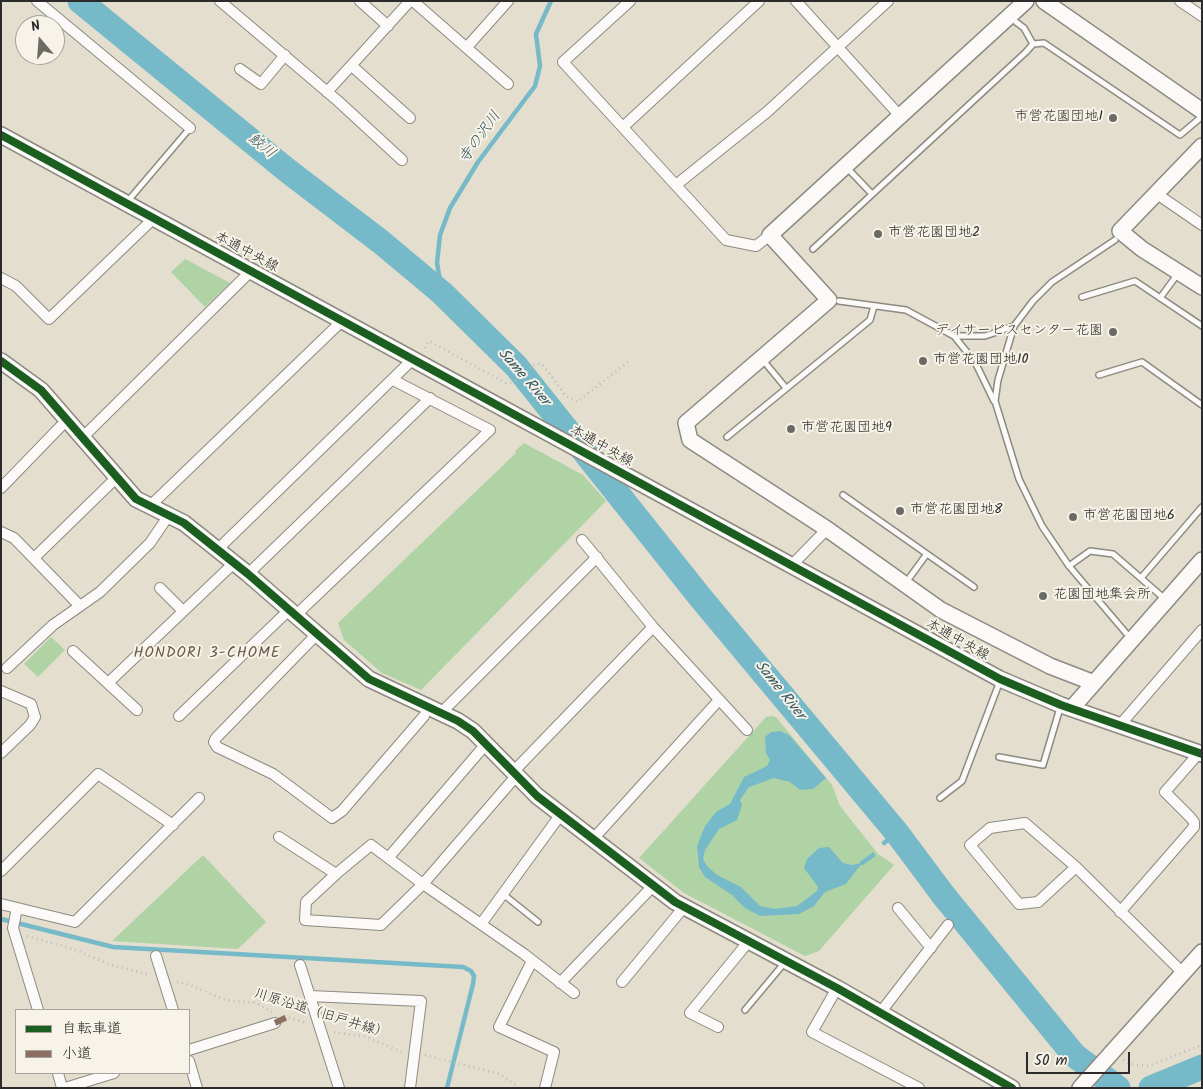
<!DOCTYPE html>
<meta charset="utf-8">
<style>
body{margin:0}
#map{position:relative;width:1203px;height:1089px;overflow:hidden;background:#e3decd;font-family:Kalam,"Klee One",sans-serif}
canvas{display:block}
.frame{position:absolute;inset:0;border:2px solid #2b2b2b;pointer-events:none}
.legend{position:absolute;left:15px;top:1009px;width:175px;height:65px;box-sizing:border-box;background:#f7f3e8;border:1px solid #a5a39c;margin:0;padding:6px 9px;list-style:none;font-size:15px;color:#2b2b2b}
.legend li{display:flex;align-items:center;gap:10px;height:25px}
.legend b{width:25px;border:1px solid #a5a39c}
.north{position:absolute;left:15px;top:15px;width:50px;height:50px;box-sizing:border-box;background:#f7f3e8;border:1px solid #a5a39c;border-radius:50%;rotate:342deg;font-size:14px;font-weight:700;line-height:20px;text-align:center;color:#2b2b2b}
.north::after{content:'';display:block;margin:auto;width:18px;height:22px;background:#6b6a64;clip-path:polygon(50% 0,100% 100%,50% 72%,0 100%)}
.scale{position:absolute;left:1026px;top:1052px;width:104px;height:22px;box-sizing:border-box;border:2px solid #2b2b2b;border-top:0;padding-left:6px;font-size:15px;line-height:18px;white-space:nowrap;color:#2b2b2b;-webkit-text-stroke:4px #f7f3e8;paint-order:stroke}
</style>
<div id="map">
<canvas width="1203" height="1089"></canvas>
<div class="frame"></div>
<ul class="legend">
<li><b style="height:6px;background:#1b5e20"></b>自転車道</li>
<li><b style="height:6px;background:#8d6e63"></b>小道</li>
</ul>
<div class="north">N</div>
<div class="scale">50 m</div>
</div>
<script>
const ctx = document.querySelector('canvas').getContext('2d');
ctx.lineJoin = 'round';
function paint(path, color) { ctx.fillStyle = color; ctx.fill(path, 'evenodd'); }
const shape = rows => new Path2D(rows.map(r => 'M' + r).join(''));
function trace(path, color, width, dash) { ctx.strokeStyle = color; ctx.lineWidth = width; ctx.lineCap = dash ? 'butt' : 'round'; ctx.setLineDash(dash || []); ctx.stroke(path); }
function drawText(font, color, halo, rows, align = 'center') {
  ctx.font = font + ' Kalam,"Klee One",sans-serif'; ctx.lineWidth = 4; ctx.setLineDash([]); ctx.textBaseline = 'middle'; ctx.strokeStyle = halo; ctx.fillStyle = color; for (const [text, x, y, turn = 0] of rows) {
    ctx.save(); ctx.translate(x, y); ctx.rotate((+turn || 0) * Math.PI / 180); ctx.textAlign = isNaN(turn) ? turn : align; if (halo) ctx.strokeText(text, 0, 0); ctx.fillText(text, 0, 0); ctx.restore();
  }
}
const green = shape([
 [185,259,230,283,205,307,171,272],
 [524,443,583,475,606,501,421,690,382,673,344,640,338,623,516,453,515,451],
 [51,637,65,650,38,677,24,664],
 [771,716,776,717,832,785,840,806,878,854,894,865,819,951,805,956,684,893,639,858,766,717],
 [203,855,266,922,238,949,112,941]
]);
const water = shape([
 [780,731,789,735,826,778,813,789,800,790,790,782,774,778,749,787,740,800,742,805,737,820,719,829,705,850,703,859,707,866,717,875,741,887,760,906,774,909,797,906,817,891,818,887,804,868,807,859,819,848,829,847,843,863,852,865,862,863,846,884,825,892,814,906,799,914,760,916,745,908,732,895,705,877,699,867,697,846,705,826,716,812,730,804,744,777,767,766,770,760,766,753,765,737,771,732]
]);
const stream = shape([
 [442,293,437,263,440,235,450,208,478,162,535,86,540,66,536,34,551,1],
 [884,843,897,833],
 [862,863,873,855],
 [1,919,113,947,463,967,471,971,474,976,473,984,447,1088]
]);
const river = shape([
 [80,1,288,171,381,242,442,293,516,366,700,597,897,833,944,896,1074,1055,1118,1088],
 [1151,1088,1202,1067]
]);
const path = shape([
 [425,348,429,341,506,383,512,383,535,364,542,364,566,396,577,402,628,362],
 [27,936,73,949,111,965,150,975],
 [177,982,190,985,225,1000,256,1003,272,1012],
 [284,1016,307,1023],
 [334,1032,366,1037,402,1052],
 [425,1055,500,1074,519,1088],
 [1123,1060,1131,1064,1148,1066,1202,1045]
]);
const lane = shape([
 [1033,44,1044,43,1180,135,1199,119],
 [851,172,872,194],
 [127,202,190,128],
 [1115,240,1052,282,1033,301,1014,326,998,380,995,401,1019,479,1042,526,1069,566,1126,633],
 [813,249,1026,52,1033,44,1024,28,1016,22],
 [1082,297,1135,281,1202,326],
 [1160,298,1174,279],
 [839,301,906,310,954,336,985,336,1014,326],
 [954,336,975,362,994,401],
 [767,365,786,388],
 [1099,375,1142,362,1202,405],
 [727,437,870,320,874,306],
 [843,495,974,587],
 [1069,566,1090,551,1113,554,1166,600],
 [910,577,926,555],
 [1141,578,1202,507],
 [999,757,1043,765,1060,708],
 [940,798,962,781,1000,681],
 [503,894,538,922],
 [745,1010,781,967]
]);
const street = shape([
 [37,1,190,128],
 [220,1,338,101,402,160],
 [360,1,388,26],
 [413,1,508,84],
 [630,1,563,62,726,240,756,246,770,235],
 [796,1,900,116],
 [1180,1,1202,16],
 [467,47,508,1],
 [352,66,410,118],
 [240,69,261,84,285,55],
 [327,92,410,1],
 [623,127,759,1],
 [676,185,767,112,888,1],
 [1157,194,1202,225],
 [1,278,16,286,49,319,154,218],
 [82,438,252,270],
 [1,488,61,426],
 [150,506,342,321],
 [1,532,14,538,79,605],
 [582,540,653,627,747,730],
 [217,550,413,359],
 [34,558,117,477],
 [792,565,827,529],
 [248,574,430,398],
 [160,588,183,611],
 [296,615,490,430,393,380],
 [318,633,216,738,214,742,217,747,273,774,332,818,342,811,424,716],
 [73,651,137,710],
 [7,668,53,625,100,592,150,543,169,515],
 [108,683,234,563],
 [1,691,31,704,35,717,30,725,1,753],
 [441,713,597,557],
 [179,716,290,609],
 [1120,725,1202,630],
 [513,772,653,627],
 [517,775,423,884,381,925,305,920,306,902,336,874,371,845,423,884,524,954,574,993],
 [279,837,336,874],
 [594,838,719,700],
 [389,857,486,744],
 [1076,867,1038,902,1019,904,970,845,990,828,1025,823,1076,867,1183,973],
 [1,871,98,774,173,825],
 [1,904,75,922,199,798],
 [17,908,13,928,38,1010],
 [898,908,931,948],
 [1120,912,1194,827,1194,822,1190,817,1165,792,1199,753],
 [481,924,561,814],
 [156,956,173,1010],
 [532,961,499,1027,554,1052,545,1088],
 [300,965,339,1088],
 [622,982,684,907],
 [560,983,654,885],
 [837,988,812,1032,919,1088],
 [310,996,421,1001,410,1088],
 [880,1013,948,925],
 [718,1027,690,1013,749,941],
 [189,1050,275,1023],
 [189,1061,197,1088],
 [58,1073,62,1088],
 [65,1088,114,1073]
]);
const secondary = shape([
 [1026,1,770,235,829,300,686,423,690,440,827,529,941,610,1050,666,1094,683],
 [1044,1,1202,111],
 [1,135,1000,679,1061,705,1202,754],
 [1202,146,1120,231,1142,249,1202,287],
 [1,361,41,390,136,499,184,523,248,574,369,679,458,721,473,731,537,796,675,902,837,988,1012,1088],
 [1072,708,1202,560],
 [1080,1088,1202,952]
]);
const quiet = shape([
 [275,1023,287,1017]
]);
const cycleway = shape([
 [1,135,1000,679,1061,705,1202,754],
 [1,361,41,390,136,499,184,523,248,574,369,679,458,721,473,731,537,796,675,902,837,988,1012,1088]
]);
const markers = [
 [1113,118,5,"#6b6a64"],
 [878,234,5,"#6b6a64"],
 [1113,332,5,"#6b6a64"],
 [923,361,5,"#6b6a64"],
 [791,429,5,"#6b6a64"],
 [900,511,5,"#6b6a64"],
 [1073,517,5,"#6b6a64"],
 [1043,596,5,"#6b6a64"]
];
const poiNames = [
 ["市営花園団地1",1103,118,"right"],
 ["市営花園団地2",888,234],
 ["デイサービスセンター花園",1103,332,"right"],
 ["市営花園団地10",933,361],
 ["市営花園団地9",801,429],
 ["市営花園団地8",910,511],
 ["市営花園団地6",1083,517],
 ["花園団地集会所",1053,596]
];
const streetNames = [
 ["本通中央線",246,253,28],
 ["本通中央線",601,447,29],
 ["本通中央線",957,641,29],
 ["川原沿道（旧戸井線）",321,1015,17]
];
const waterNames = [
 ["寺の沢川",481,138,-54],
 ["鮫川",261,147,39],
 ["Same River",523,378,49],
 ["Same River",779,691,51]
];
const neighbourhoodNames = [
 ["HONDORI 3-CHOME",207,654]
];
paint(green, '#afd3a5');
paint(water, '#76b9c9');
trace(stream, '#76b9c9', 4.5);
trace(river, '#76b9c9', 25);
trace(lane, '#8d8a82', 8);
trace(street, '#8d8a82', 12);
trace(secondary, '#8d8a82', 18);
trace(path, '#bcbbb8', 2.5, [1, 4]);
trace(lane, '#fbfaf8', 5);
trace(street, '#fbfaf8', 10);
trace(secondary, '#fbfaf8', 15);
trace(quiet, '#8d6e63', 6, [12, 6]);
trace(cycleway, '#1b5e20', 8);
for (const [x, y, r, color] of markers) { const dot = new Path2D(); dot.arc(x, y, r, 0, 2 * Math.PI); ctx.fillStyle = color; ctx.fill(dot); trace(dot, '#f7f3e8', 2); }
drawText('14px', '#2b2b2b', '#f7f3e8', poiNames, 'left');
drawText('14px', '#2b2b2b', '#f7f3e8', streetNames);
drawText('italic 15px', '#355762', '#f7f3e8', waterNames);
ctx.letterSpacing = '1px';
drawText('15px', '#6a5b45', '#f7f3e8', neighbourhoodNames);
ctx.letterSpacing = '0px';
</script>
